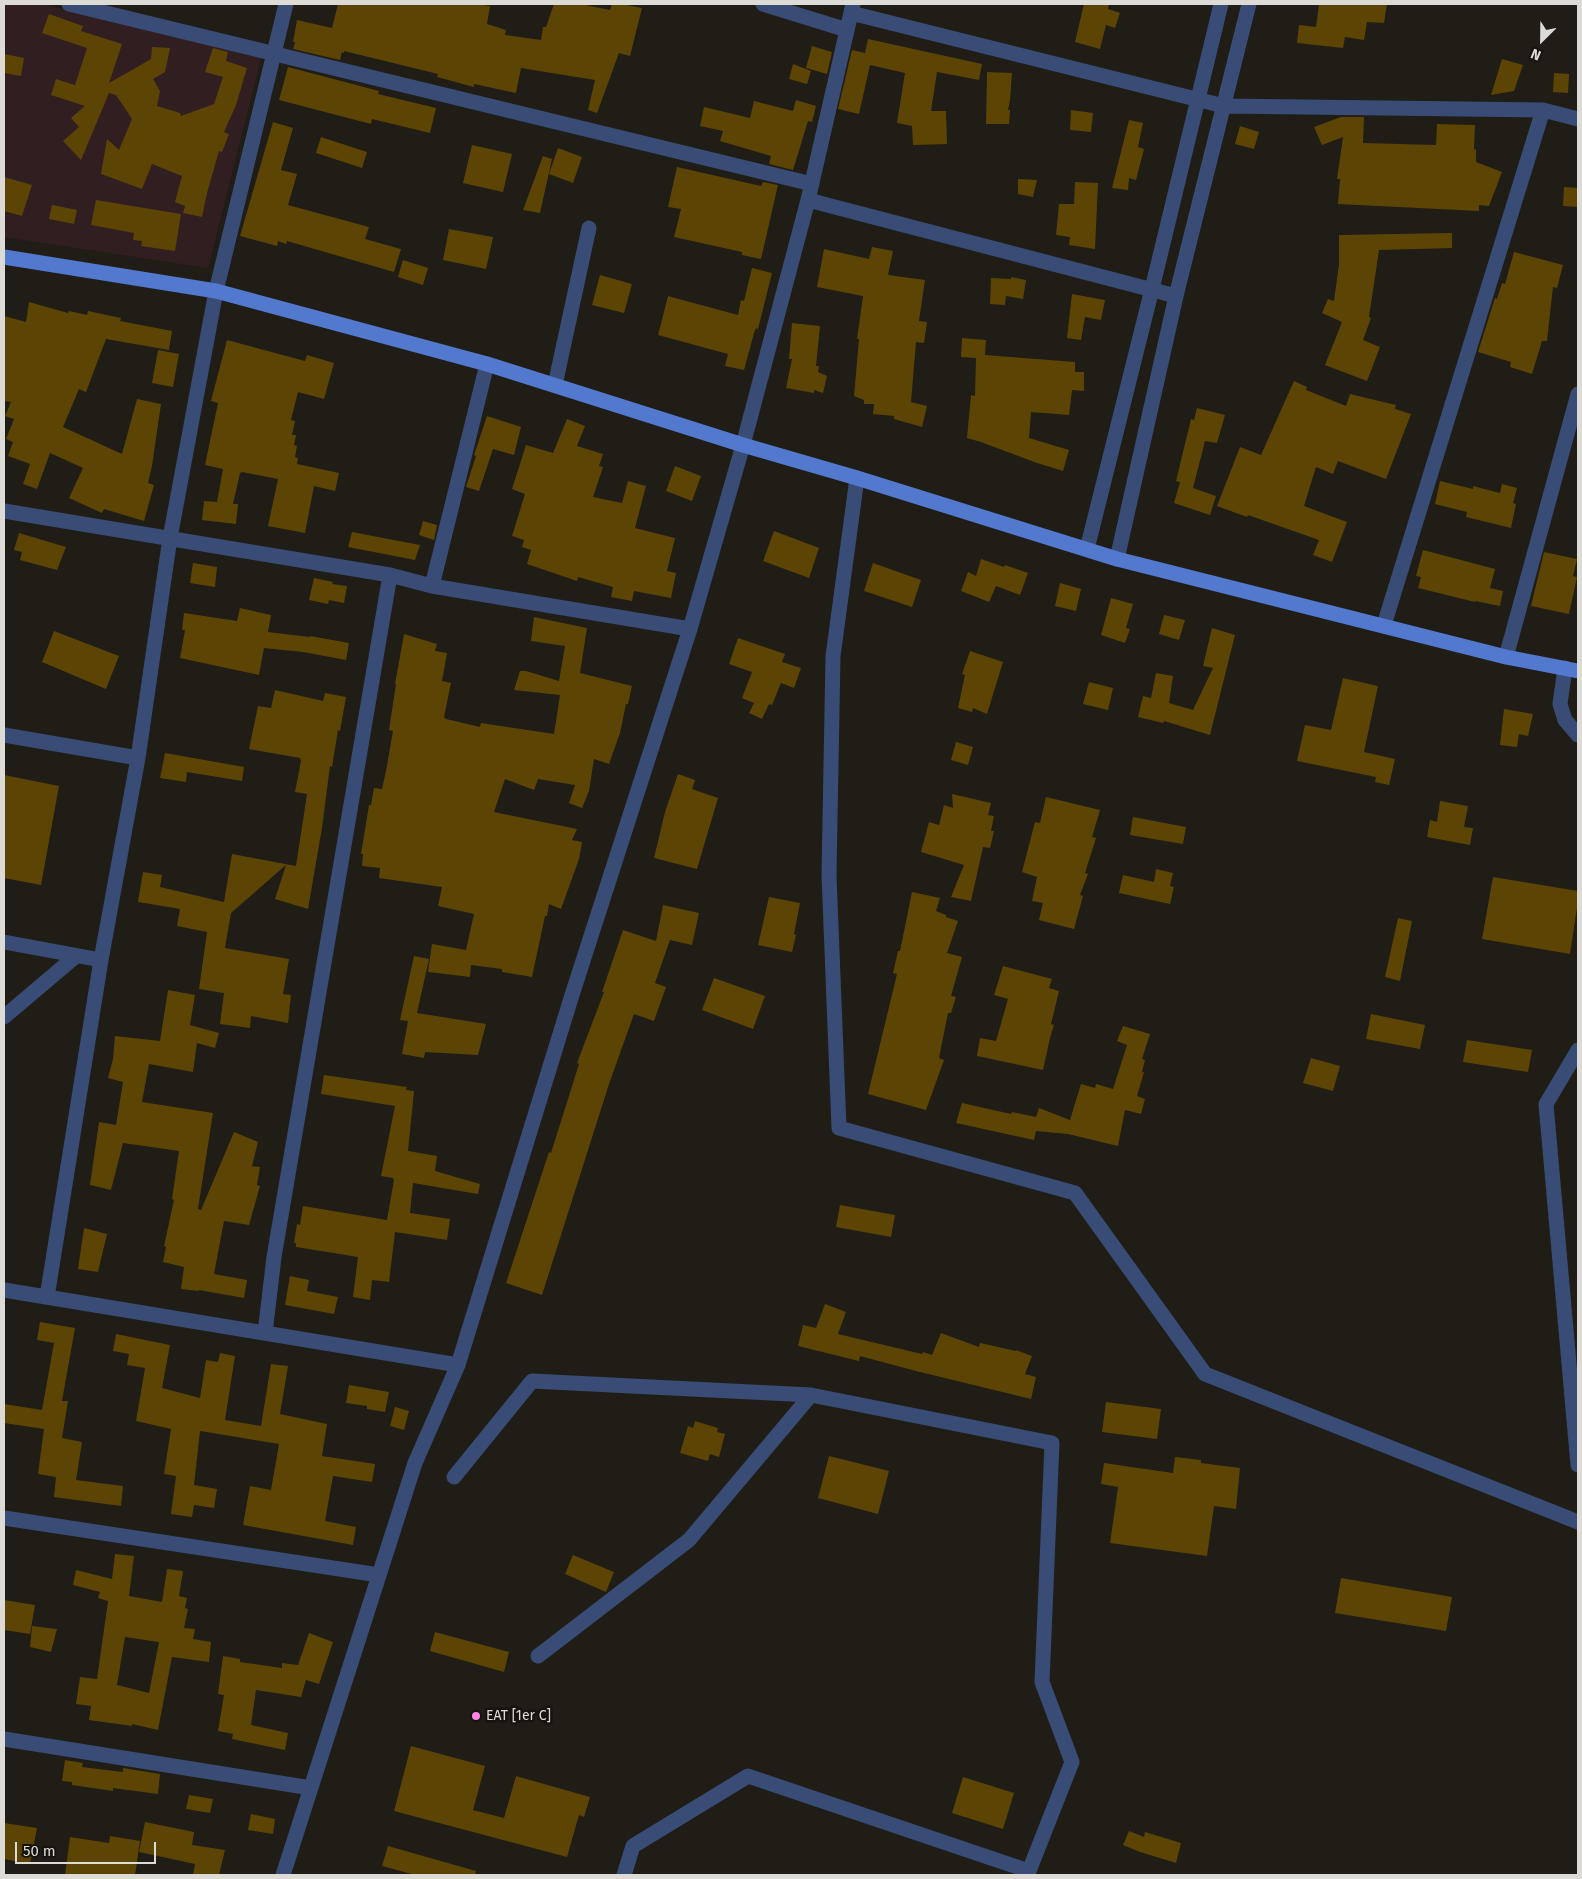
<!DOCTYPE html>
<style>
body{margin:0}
#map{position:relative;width:1582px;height:1879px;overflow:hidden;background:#201d17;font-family:"Fira Sans",sans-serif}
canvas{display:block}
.frame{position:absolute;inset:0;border:5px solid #dddbd6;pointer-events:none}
.north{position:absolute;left:1517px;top:15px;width:50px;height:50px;-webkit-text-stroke:4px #17140e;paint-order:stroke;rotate:203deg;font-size:14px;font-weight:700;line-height:20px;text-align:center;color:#dddbd6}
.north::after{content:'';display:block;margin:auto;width:18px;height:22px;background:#dddbd6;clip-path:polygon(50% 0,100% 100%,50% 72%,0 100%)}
.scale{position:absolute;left:15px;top:1842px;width:141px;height:22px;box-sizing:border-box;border:2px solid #dddbd6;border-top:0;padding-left:6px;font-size:15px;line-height:18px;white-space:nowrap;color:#dddbd6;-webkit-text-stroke:4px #17140e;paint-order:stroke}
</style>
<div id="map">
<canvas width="1582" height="1879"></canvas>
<div class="frame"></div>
<div class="north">N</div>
<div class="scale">50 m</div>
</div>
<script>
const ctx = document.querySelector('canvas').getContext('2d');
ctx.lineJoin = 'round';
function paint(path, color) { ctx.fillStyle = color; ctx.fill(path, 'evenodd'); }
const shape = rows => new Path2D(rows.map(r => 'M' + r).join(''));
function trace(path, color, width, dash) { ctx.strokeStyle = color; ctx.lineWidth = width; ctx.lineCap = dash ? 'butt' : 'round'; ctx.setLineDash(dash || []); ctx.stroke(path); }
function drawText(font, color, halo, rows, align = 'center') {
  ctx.font = font + ' "Fira Sans",sans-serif'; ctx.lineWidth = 5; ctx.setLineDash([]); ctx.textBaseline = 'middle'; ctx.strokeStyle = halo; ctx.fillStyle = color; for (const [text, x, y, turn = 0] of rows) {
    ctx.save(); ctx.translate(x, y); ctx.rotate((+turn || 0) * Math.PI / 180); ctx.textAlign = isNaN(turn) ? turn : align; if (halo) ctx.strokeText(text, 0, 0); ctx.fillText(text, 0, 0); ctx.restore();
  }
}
const commercial = shape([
 [4,4,41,4,263,51,208,268,4,237]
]);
const building = shape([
 [338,4,476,4,490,6,487,24,506,30,505,35,541,40,543,27,546,27,554,4,580,4,610,10,612,4,621,4,642,8,630,56,619,53,597,113,588,110,595,80,521,68,516,93,474,84,474,87,437,77,438,74,344,51,344,53,342,52,340,60,293,49,295,42,293,42,297,20,332,28],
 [1084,4,1109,4,1108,9,1120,13,1115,28,1106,25,1100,49,1075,42],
 [1319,4,1387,4,1384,23,1367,22,1364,40,1345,37,1343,48,1297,43,1299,25,1316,27],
 [49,14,83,26,81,31,122,44,109,83,151,59,152,47,170,48,165,72,153,79,160,91,157,106,180,113,181,116,214,104,223,77,205,72,213,48,228,52,226,61,247,68,236,105,224,132,229,134,222,152,219,151,207,193,202,217,183,213,185,206,175,202,182,176,152,164,142,189,101,174,107,139,119,150,132,119,116,95,109,93,81,160,63,141,79,127,71,118,85,106,51,95,56,79,75,85,87,48,42,33],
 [868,39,982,64,979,80,937,72,931,111,946,111,947,144,913,145,912,126,897,123,905,73,870,65,859,114,838,109,852,50,865,53],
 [812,46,832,52,827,74,806,68],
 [4,54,24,58,21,76,4,73],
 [1502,59,1523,65,1514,91,1491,95],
 [793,64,811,71,807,84,789,79],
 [288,67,379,91,378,94,436,108,430,133,372,119,371,124,279,100],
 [987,72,1012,73,1010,100,1008,110,1010,110,1009,124,986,124],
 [1554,73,1569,74,1568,93,1553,92],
 [796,100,816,106,812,122,808,121,793,170,769,164,771,156,720,141,723,131,700,126,704,107,750,118,754,101,793,111],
 [1071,110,1093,113,1091,132,1070,130],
 [1341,117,1364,117,1363,143,1436,145,1437,124,1475,125,1474,149,1476,150,1476,162,1502,172,1489,206,1479,205,1479,211,1338,204,1340,179,1337,179,1343,137,1322,145,1314,127],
 [1129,120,1143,123,1138,147,1144,149,1136,180,1129,178,1128,190,1112,188],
 [273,122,293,128,281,170,297,174,288,205,369,227,365,239,401,249,394,272,287,241,286,244,278,241,277,246,240,236],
 [1240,126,1259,132,1254,149,1235,144],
 [321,137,367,152,362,168,316,153],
 [472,145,512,154,503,192,463,183],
 [558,148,582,157,573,183,549,174],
 [543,156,552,159,540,213,523,210],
 [677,167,761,186,763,182,778,185,761,259,742,255,742,252,674,237,681,209,668,207],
 [4,177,32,185,22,216,4,211],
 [1018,179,1037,180,1033,197,1018,194],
 [1075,182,1098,183,1095,249,1069,245,1070,237,1056,235,1059,204,1074,204],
 [1564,187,1578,188,1578,207,1563,206],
 [96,200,181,214,175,251,141,246,142,241,133,240,134,233,91,225],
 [52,205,77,210,74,224,49,219],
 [449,229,493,237,486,269,443,260],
 [1452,233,1452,248,1379,250,1369,317,1371,318,1363,340,1380,347,1367,381,1325,365,1342,322,1322,313,1328,299,1334,301,1339,264,1339,235],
 [872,247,893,251,888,275,925,280,919,321,927,322,924,343,916,342,911,402,927,406,922,427,894,419,894,416,873,414,874,404,864,404,864,400,854,396,859,339,857,339,863,296,817,287,824,249,869,259],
 [1514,252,1563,265,1557,288,1553,287,1547,341,1542,341,1532,374,1510,367,1511,362,1478,352,1495,298,1497,299,1502,283,1505,284],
 [403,260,428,268,423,285,398,277],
 [752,268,772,273,758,329,756,328,754,333,744,370,725,366,728,354,658,335,668,296,738,315,741,300,744,301],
 [600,275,632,284,624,313,592,305],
 [1011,277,1026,280,1023,299,1006,296,1005,305,990,304,991,278,1011,279],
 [1072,294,1105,300,1101,320,1085,317,1081,340,1067,338],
 [29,302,68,313,69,311,87,315,88,311,121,318,120,321,172,331,169,350,106,339,86,392,79,389,63,427,122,454,137,399,161,404,152,466,148,483,154,485,144,521,104,509,102,513,69,498,83,468,50,453,37,489,23,484,30,464,8,456,13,442,6,439,14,419,5,416,11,402,4,401,4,316,26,322],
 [792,323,820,326,816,366,819,366,818,372,827,376,823,393,814,390,814,393,786,388,792,359,789,359],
 [962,338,986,340,985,355,1075,362,1075,372,1084,372,1084,391,1072,390,1069,415,1031,412,1029,438,1069,450,1063,471,1037,463,981,442,967,438,971,395,975,396,976,358,961,357],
 [227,340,305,361,307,355,334,363,324,399,298,392,291,420,295,421,292,435,296,435,294,445,297,446,295,457,298,458,297,464,339,473,335,491,314,486,305,533,268,526,278,479,242,472,240,473,233,504,238,504,236,524,202,520,204,501,217,502,223,469,205,465,218,403,211,401],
 [158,350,179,354,173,387,152,383],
 [1294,381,1307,387,1306,390,1346,406,1350,394,1396,405,1395,409,1411,414,1386,479,1338,461,1333,474,1316,467,1304,506,1347,522,1332,562,1313,555,1319,540,1248,515,1247,517,1217,506,1240,447,1261,455],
 [1197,408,1225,415,1217,443,1205,441,1193,488,1216,496,1210,515,1174,503,1180,482,1176,481,1191,419,1194,420],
 [487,416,521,427,514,455,493,449,479,491,466,487,476,456,474,455],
 [567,419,585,426,577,446,603,454,599,466,603,467,593,497,622,503,628,481,646,486,635,528,675,538,667,571,676,573,671,598,634,591,632,601,611,597,613,587,578,577,577,581,527,564,531,550,522,547,524,540,512,536,525,494,512,489,526,445,553,453],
 [675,466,701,476,692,501,666,491],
 [1440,481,1473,489,1473,486,1500,493,1502,484,1517,488,1513,503,1516,504,1511,528,1466,517,1467,512,1435,504],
 [423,521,437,525,434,540,419,535],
 [774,531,819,548,809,578,763,561],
 [352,532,420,545,415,560,348,547],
 [19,533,66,547,57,570,20,560,22,552,14,550],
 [1423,550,1495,569,1490,588,1503,591,1500,606,1475,601,1475,602,1418,588,1421,577,1416,576],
 [1544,552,1577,559,1573,576,1577,577,1569,614,1531,606],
 [981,559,1004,567,1005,565,1028,573,1020,595,996,586,989,602,961,591,968,572,976,576],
 [193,563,217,567,215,587,190,583],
 [873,563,921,580,912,607,864,591],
 [314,578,333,582,332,584,347,586,344,603,329,600,328,604,309,600],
 [1060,583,1081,589,1076,611,1055,606],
 [1111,598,1133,604,1126,628,1130,629,1125,643,1101,635],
 [240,608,271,615,268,632,310,637,310,636,349,643,346,660,303,652,264,648,259,675,180,658,185,630,182,630,184,613,237,621],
 [1164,615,1185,620,1179,640,1159,634],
 [534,617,587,628,580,673,632,686,628,704,626,704,620,733,609,764,594,759,589,791,582,808,569,803,575,785,538,779,534,790,505,779,494,812,577,829,572,840,582,842,579,859,561,909,549,904,547,916,545,916,532,977,502,972,502,969,471,965,470,977,428,972,432,944,466,950,474,914,438,906,442,887,379,878,380,868,362,866,363,854,361,854,369,805,371,805,374,788,382,789,386,771,393,731,389,730,396,684,395,684,404,634,437,644,435,651,447,653,442,681,451,683,444,717,446,719,480,727,481,723,554,734,560,695,514,690,520,671,526,671,559,681,565,646,531,641],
 [1212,628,1235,635,1210,735,1164,721,1163,723,1138,717,1143,696,1151,698,1156,673,1173,676,1169,703,1193,710,1213,668,1203,666],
 [54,631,119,656,106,689,42,662],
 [738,638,785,654,782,662,801,668,794,688,781,683,772,705,769,704,762,719,749,713,754,703,742,698,752,672,729,664],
 [970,651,1003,662,987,714,973,708,972,712,958,708,965,675,962,674],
 [1343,678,1378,686,1364,752,1395,759,1389,785,1375,782,1376,777,1297,761,1305,725,1331,730],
 [1089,682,1113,688,1108,710,1083,704],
 [275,690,323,701,325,693,346,697,340,731,338,730,332,767,330,766,322,828,308,909,275,899,286,865,231,913,225,948,289,959,283,994,291,995,288,1023,251,1016,250,1028,220,1024,224,993,199,989,207,932,177,926,180,909,138,902,143,872,162,875,160,887,224,902,232,854,296,866,307,794,295,792,301,761,300,758,249,749,258,706,271,708],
 [1504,709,1533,714,1528,736,1519,734,1517,747,1500,745],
 [956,742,973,747,968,765,951,760],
 [165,753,244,767,242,781,187,772,186,782,160,778],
 [678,774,695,780,692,789,718,798,697,869,654,858,665,812],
 [4,775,59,786,41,885,4,878],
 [952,794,991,803,988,815,994,816,991,831,994,831,990,848,983,847,971,901,951,897,964,865,921,852,929,822,939,825,944,805,953,808],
 [1046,797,1100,810,1092,837,1096,838,1085,873,1088,874,1080,895,1083,896,1074,929,1039,920,1043,903,1032,901,1037,877,1022,872,1035,822,1040,823],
 [1440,801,1468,806,1464,827,1473,828,1470,845,1427,837,1430,820,1437,822],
 [1133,817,1186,827,1183,844,1130,835],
 [1156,869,1173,873,1170,886,1174,887,1170,904,1119,893,1123,875,1154,882],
 [1493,877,1578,891,1578,901,1570,954,1482,939],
 [912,892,940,898,936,911,946,915,946,917,958,921,947,953,962,957,951,996,956,997,951,1013,948,1013,939,1058,944,1060,926,1110,868,1094,897,974,893,973,898,951,900,951],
 [769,897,800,903,794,934,796,935,792,952,758,945],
 [663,905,699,913,692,945,670,940,655,983,666,987,654,1021,634,1014,609,1084,542,1295,506,1283,549,1152,551,1153,579,1064,577,1063,604,992,602,992,623,930,656,941],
 [1398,918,1412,921,1400,981,1385,977],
 [414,956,429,959,417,1013,486,1024,478,1055,425,1052,424,1058,402,1054,408,1021,400,1020],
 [1003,966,1052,979,1049,988,1059,991,1051,1024,1054,1025,1050,1038,1043,1070,977,1056,980,1038,996,1041,1008,999,994,995],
 [714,978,765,996,753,1029,702,1010],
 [168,990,195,995,190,1025,219,1033,215,1048,197,1043,193,1072,149,1064,142,1102,213,1113,198,1209,201,1210,234,1132,258,1142,252,1166,260,1167,257,1185,260,1186,249,1225,224,1221,214,1274,247,1280,244,1298,199,1290,199,1291,181,1289,184,1267,163,1262,166,1247,164,1246,174,1200,172,1199,179,1151,123,1143,111,1190,90,1185,99,1122,116,1125,123,1082,108,1078,113,1059,115,1036,160,1041],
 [1371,1014,1425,1025,1420,1049,1366,1039],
 [1123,1026,1150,1034,1142,1059,1145,1060,1142,1072,1144,1072,1137,1096,1145,1099,1141,1114,1125,1110,1118,1146,1068,1134,1036,1131,1034,1140,956,1123,962,1103,1011,1114,1012,1112,1036,1117,1039,1108,1070,1120,1081,1084,1095,1088,1096,1084,1113,1089,1127,1045,1117,1041],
 [1467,1040,1532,1050,1528,1072,1463,1062],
 [1311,1058,1340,1066,1333,1091,1303,1083],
 [324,1075,407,1087,406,1090,414,1091,408,1151,437,1156,435,1171,480,1184,478,1194,413,1183,410,1213,450,1219,447,1240,395,1232,389,1282,372,1280,370,1300,353,1297,358,1257,296,1247,296,1243,294,1243,297,1224,300,1225,303,1206,387,1220,394,1180,393,1178,381,1176,395,1106,321,1094],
 [840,1205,895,1215,891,1237,836,1227],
 [84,1228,107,1234,98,1272,78,1269],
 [290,1276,309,1280,307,1291,338,1297,334,1314,285,1305],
 [825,1304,846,1312,838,1334,922,1354,923,1352,932,1355,941,1333,979,1347,980,1343,1016,1351,1016,1350,1032,1356,1025,1374,1036,1377,1031,1399,916,1371,860,1356,859,1361,798,1346,803,1325,816,1328],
 [40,1322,75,1328,62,1401,68,1401,62,1438,82,1442,76,1480,123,1486,121,1506,54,1497,56,1477,38,1474,44,1429,4,1423,4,1404,42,1410,54,1343,37,1340],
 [116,1334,170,1345,162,1388,200,1398,206,1360,218,1362,220,1353,235,1356,225,1420,261,1426,271,1364,288,1366,280,1414,327,1424,322,1456,375,1464,372,1482,333,1476,325,1521,356,1527,353,1545,243,1525,250,1486,271,1490,279,1444,200,1431,194,1485,217,1489,214,1508,194,1505,192,1517,171,1514,176,1476,164,1474,171,1429,136,1421,145,1368,127,1365,129,1354,113,1351],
 [349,1385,389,1392,385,1412,367,1409,367,1406,346,1403],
 [1106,1402,1161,1409,1157,1439,1102,1432],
 [395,1407,409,1411,404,1430,390,1426],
 [695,1421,718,1428,717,1432,725,1434,719,1457,710,1454,708,1461,680,1453,688,1426,693,1428],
 [829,1456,889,1471,878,1514,818,1498],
 [1175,1457,1201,1460,1201,1463,1240,1468,1236,1509,1214,1506,1207,1556,1110,1543,1118,1487,1101,1484,1104,1463,1173,1473],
 [115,1554,134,1556,129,1596,162,1602,167,1569,183,1571,179,1596,187,1598,185,1608,188,1609,184,1628,195,1629,193,1639,211,1642,209,1662,172,1657,158,1730,132,1724,132,1726,89,1720,91,1706,76,1704,80,1677,97,1679,108,1601,98,1598,100,1592,73,1585,76,1570,112,1579],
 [125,1637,159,1642,149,1693,117,1685],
 [573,1555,614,1572,606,1592,565,1574],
 [1341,1578,1452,1597,1446,1631,1335,1613],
 [4,1600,35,1605,30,1634,4,1630],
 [32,1626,57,1629,51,1652,30,1647],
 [435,1632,509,1652,504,1672,430,1651],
 [309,1633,333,1642,319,1684,306,1680,301,1697,256,1690,251,1725,288,1733,285,1750,232,1739,233,1734,218,1731,224,1695,218,1694,223,1656,240,1659,240,1662,282,1668,282,1663,298,1665],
 [411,1746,485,1766,473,1810,504,1818,516,1776,590,1797,584,1817,579,1815,567,1857,394,1811],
 [65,1760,83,1763,82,1767,123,1772,123,1768,160,1774,158,1794,113,1788,113,1791,72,1785,72,1782,62,1781],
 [963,1777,1014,1793,1003,1829,952,1813],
 [189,1795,213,1799,210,1813,186,1809],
 [251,1814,275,1819,273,1834,248,1830],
 [145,1822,194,1832,192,1845,225,1850,219,1875,193,1875,195,1864,139,1852],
 [4,1823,37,1828,30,1864,4,1859],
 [1129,1831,1144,1837,1145,1832,1181,1843,1176,1863,1140,1852,1123,1845],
 [110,1836,140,1841,135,1875,65,1875,70,1837,109,1843],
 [388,1846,476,1871,475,1875,415,1875,382,1866]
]);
const minor = shape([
 [69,4,812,184],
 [763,4,847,30],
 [851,13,1224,106,1543,110,1578,119],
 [808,200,1176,296],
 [555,385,589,228],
 [857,478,833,656,829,875,839,1128,1075,1193,1205,1374,1578,1522],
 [4,511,390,575,432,586,690,629],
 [1087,549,1152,289,1221,4],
 [1117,559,1176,296,1249,4],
 [432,586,487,364],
 [1384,625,1543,110],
 [1506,657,1578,394],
 [1565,668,1560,704,1565,720,1578,735],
 [4,735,138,758],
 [4,942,101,960],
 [4,1017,76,956],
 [1578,1050,1546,1104,1578,1465],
 [4,1290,458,1365],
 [47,1297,101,960,138,758,170,538,216,291,286,4],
 [265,1333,274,1257,390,575],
 [454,1477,532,1381,811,1395,1052,1443,1042,1682,1072,1762,1029,1871,748,1776,633,1846,624,1875],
 [4,1518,379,1575],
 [538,1656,689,1540,811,1395],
 [4,1739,311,1788],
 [283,1875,415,1463,458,1365,572,995,690,629,743,445,808,200,853,4]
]);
const major = shape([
 [4,257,216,291,487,364,743,445,857,478,1117,559,1506,657,1578,671]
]);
const markers = [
 [476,1716,5,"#fc86e3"]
];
const poiNames = [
 ["EAT [1er C]",486,1716]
];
paint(commercial, '#311e20');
paint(building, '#5c4405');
trace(minor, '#394c75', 15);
trace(major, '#5279cd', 15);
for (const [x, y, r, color] of markers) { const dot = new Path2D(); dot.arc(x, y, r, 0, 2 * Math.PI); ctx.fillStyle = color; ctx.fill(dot); trace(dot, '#17140e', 2); }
drawText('14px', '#dddbd6', '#17140e', poiNames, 'left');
</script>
